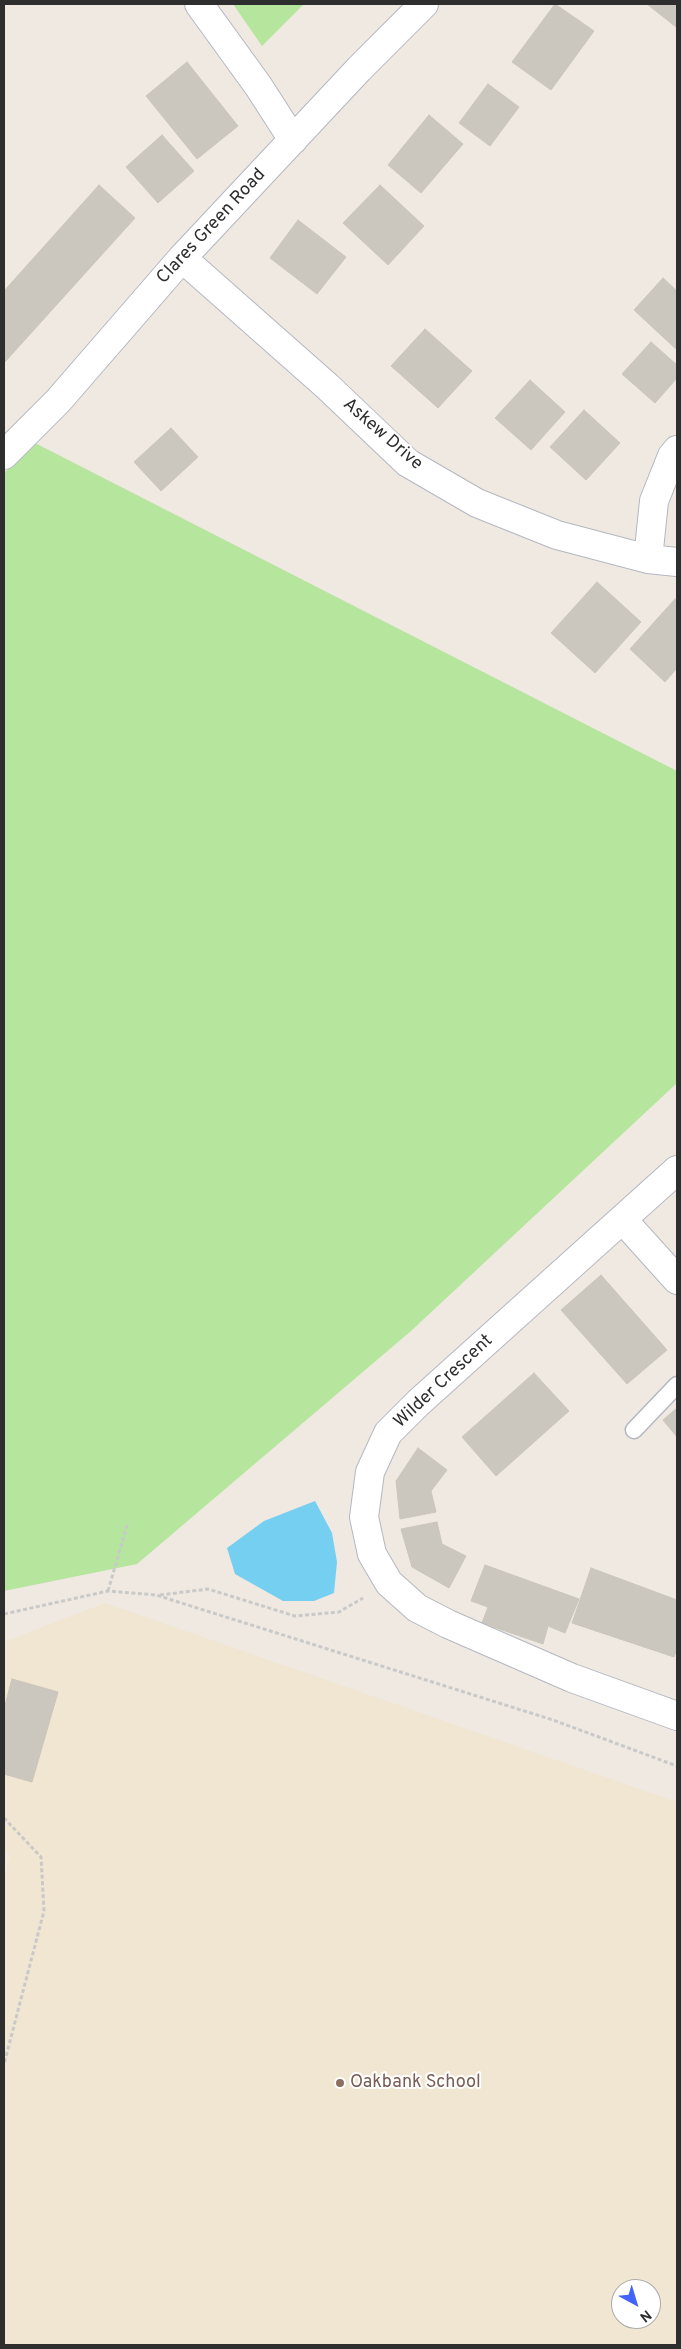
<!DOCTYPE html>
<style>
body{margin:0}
#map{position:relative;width:681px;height:2349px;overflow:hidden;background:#efe9e1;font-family:Overpass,sans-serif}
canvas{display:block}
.frame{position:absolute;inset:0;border:5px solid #2e2e2e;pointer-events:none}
.north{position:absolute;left:611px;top:2279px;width:50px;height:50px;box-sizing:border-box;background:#fff;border:1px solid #ababab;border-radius:50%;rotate:141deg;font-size:14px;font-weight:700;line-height:20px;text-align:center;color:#2e2e2e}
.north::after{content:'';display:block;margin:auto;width:18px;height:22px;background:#4264fb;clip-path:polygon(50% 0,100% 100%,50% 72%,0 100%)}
</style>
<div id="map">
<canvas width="681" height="2349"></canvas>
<div class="frame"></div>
<div class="north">N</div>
</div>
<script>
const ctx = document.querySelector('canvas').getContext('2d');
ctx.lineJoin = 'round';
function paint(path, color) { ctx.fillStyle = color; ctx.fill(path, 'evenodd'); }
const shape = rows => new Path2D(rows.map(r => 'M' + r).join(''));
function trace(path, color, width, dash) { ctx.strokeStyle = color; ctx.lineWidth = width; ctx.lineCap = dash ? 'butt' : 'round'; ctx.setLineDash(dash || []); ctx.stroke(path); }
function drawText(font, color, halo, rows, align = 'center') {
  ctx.font = font + ' Overpass,sans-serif'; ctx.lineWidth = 4; ctx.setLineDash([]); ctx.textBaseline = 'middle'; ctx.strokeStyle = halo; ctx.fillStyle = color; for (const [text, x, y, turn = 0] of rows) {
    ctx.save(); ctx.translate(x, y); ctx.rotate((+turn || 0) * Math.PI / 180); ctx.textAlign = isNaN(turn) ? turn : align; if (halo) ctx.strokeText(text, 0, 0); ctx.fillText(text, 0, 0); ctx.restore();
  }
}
const education = shape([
 [105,1603,677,1802,677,2345,4,2345,4,1877,10,1855,4,1851,4,1642],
 [621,2289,651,2289,651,2319,621,2319]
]);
const green = shape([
 [233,4,304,4,262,46],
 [35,443,677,771,677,1083,411,1331,137,1564,4,1591,4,473]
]);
const water = shape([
 [315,1501,332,1533,337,1562,334,1593,314,1601,283,1601,235,1574,227,1548,264,1521]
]);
const building = shape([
 [555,4,594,31,551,90,512,62,555,4],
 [647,4,677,4,677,26,676,27,647,4],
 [187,62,238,126,197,159,146,96,187,62],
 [488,84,519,107,490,146,459,123,488,84],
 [429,115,463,144,421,193,388,165,429,115],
 [162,135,194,171,158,203,126,167,162,135],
 [99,185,135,218,4,363,4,291,99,185],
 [380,185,424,226,388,265,343,223,380,185],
 [298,220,346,257,317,294,270,258,298,220],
 [663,278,677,291,677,350,634,310,663,278],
 [425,329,472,371,438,408,391,366,425,329],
 [651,342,677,365,677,378,655,403,622,374,651,342],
 [530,380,565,412,531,450,495,418,530,380],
 [584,410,620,443,586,480,550,447,584,410],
 [171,428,198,457,161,491,134,462,171,428],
 [597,582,641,622,595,673,551,633,597,582],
 [675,599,677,602,677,668,665,682,630,649,675,599],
 [601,1275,667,1350,627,1384,561,1310,601,1275],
 [534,1373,569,1411,496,1476,462,1437,534,1373],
 [677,1408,677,1437,663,1420,677,1408],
 [418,1448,447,1470,431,1491,436,1512,400,1519,396,1481,418,1448],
 [437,1522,442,1544,466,1556,449,1588,412,1567,401,1529,437,1522],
 [485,1565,579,1599,565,1633,548,1626,543,1644,482,1623,488,1607,471,1601,485,1565],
 [591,1568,677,1600,677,1649,674,1657,572,1623,591,1568],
 [12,1679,58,1692,32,1782,4,1774,4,1709,12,1679]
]);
const path = shape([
 [108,1591,128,1522],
 [160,1595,208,1589,295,1616,339,1612,363,1598],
 [4,1614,108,1591,156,1595,553,1720,677,1766],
 [4,1818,41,1857,44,1911,4,2064]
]);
const lane = shape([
 [634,1430,677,1385]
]);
const street = shape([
 [199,4,259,87,293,140],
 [182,258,328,387,408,463,477,503,557,535,648,559,677,562],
 [4,455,58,401,182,258,359,69,424,4],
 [648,559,654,501,672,456,677,450],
 [677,1170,418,1403,388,1433,370,1472,364,1517,372,1554,389,1583,417,1608,448,1624,572,1678,677,1716],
 [623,1220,677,1280]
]);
const markers = [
 [340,2083,5,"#8d6e63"]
];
const streetNames = [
 ["Clares Green Road",212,227,-47],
 ["Askew Drive",382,435,41],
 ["Wilder Crescent",444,1382,-43]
];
const educationNames = [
 ["Oakbank School",350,2083]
];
paint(education, '#f0e6d1');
paint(green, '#b6e59e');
paint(water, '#75cff0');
paint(building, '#cbc7bf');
trace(building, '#cbc5ba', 1);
trace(lane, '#b4b7c1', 19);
trace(street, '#b4b7c1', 30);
trace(path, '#c9c9c9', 3, [4, 2.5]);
trace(lane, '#fff', 16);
trace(street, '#fff', 28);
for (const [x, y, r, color] of markers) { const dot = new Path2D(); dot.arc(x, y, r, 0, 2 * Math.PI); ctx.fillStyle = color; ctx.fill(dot); trace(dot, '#fff', 2); }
drawText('18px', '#2e2e2e', '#fff', streetNames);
drawText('18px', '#785e54', '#fff', educationNames, 'left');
</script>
